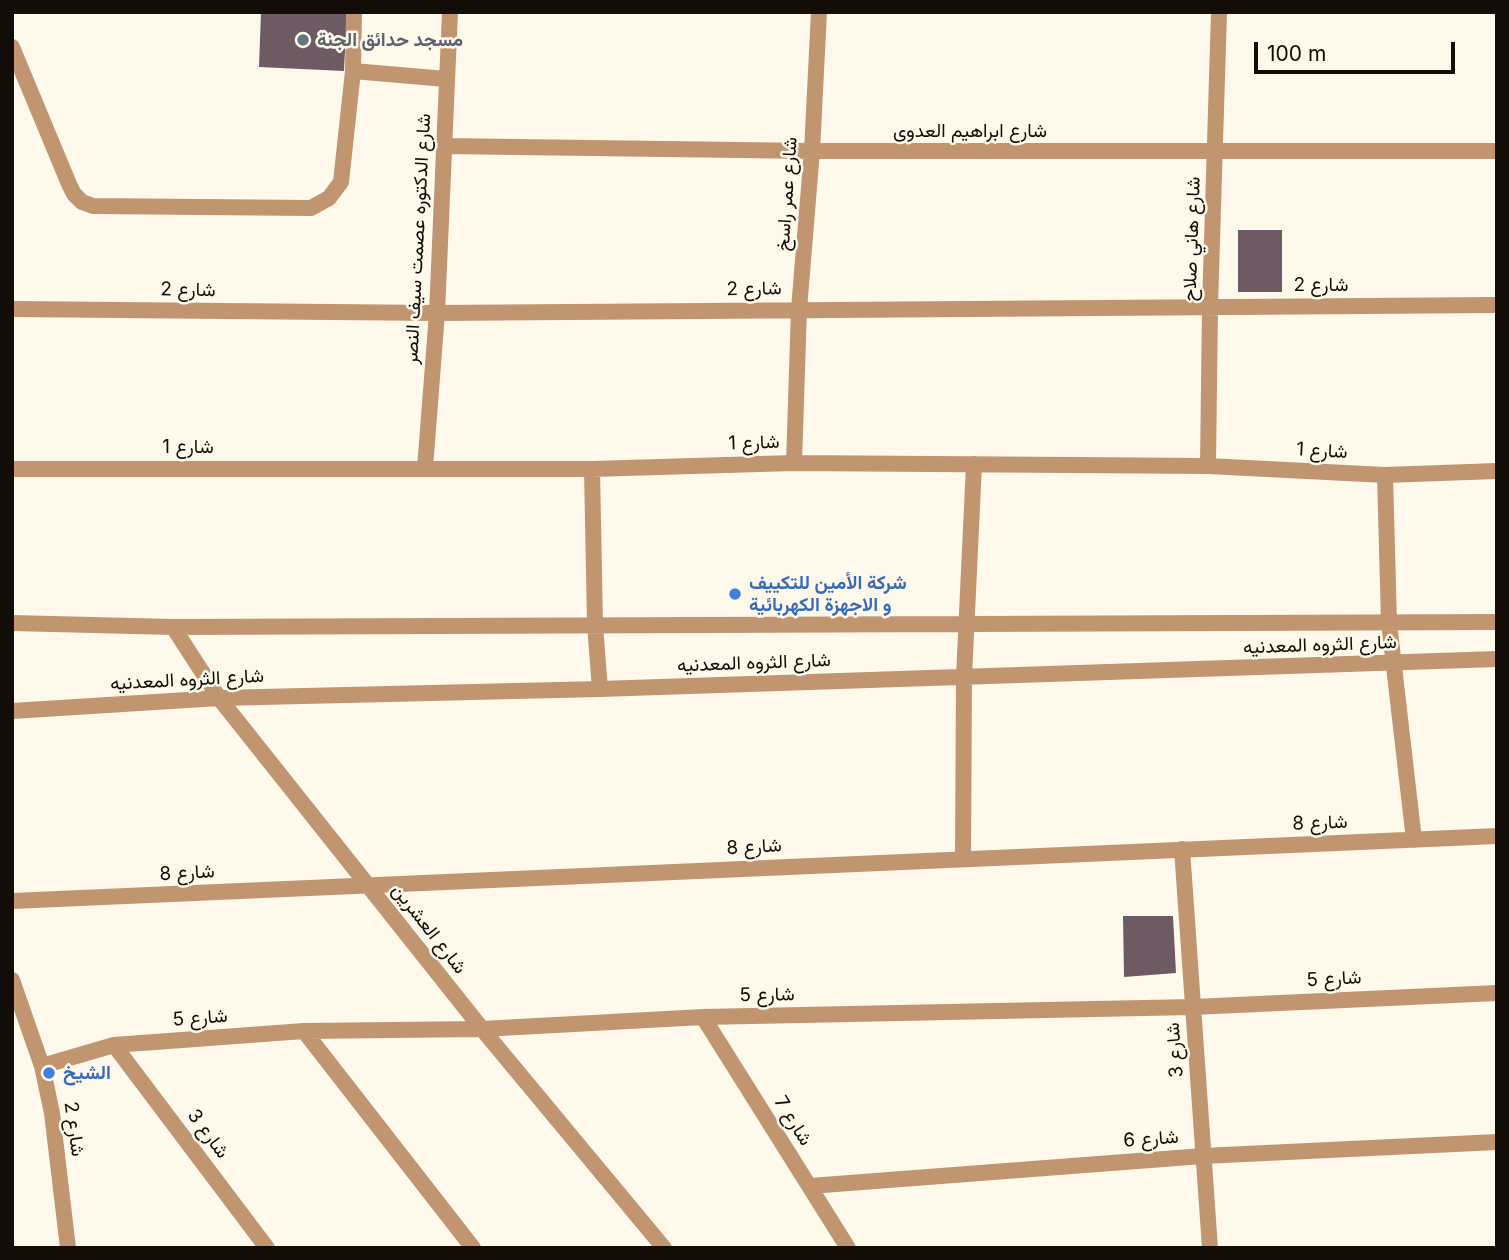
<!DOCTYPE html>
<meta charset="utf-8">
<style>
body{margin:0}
#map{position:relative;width:1509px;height:1260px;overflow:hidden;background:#fff9ec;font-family:Inter,sans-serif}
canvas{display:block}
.frame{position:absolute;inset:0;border:14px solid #120e07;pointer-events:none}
.scale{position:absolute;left:1254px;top:42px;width:201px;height:32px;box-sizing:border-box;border:4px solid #120e07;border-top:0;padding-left:9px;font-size:21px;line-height:24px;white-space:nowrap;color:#120e07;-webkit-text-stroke:5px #fff9ec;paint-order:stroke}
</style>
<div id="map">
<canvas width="1509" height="1260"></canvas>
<div class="frame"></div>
<div class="scale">100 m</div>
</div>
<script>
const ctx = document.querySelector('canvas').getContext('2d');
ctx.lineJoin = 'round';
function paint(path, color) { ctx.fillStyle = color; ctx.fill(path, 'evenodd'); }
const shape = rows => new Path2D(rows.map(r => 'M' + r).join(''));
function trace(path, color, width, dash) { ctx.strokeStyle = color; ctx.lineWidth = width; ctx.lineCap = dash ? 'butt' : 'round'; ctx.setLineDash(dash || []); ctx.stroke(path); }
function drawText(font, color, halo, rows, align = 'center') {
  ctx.font = font + ' Inter,Vazirmatn,sans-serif'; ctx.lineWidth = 5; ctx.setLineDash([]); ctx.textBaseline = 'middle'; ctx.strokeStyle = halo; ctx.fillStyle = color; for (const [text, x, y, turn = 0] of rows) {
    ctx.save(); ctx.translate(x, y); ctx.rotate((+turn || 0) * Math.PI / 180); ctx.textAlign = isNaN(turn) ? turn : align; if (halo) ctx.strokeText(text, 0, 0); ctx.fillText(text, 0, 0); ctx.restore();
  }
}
const building = shape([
 [261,12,347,12,344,71,259,67],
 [1238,230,1282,230,1282,292,1238,292],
 [1123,916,1173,916,1176,973,1124,977]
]);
const minor = shape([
 [12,47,69,184,74,194,82,202,93,206,311,208,329,198,341,182,353,71,354,12],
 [353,71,446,79],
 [443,146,812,151,1497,151],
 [12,309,437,313,1497,305],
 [794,463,799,309,812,151,819,12],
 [1208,466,1210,306,1219,12],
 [425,468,437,313,450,12],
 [12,469,592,469,794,463,1208,466,1385,475,1497,471],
 [592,469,595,625,600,689],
 [1385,475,1389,623,1414,840],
 [12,623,173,627,1497,622],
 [173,627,219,698,482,1029,664,1248],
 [12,711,219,698,600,689,1497,659],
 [1182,849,1210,1248],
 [963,858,964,677,974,464],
 [12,901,1497,836],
 [12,980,42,1066,52,1113,68,1248],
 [703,1017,848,1248],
 [304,1031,473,1248],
 [114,1045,267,1248],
 [42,1066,114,1045,304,1031,482,1029,703,1017,1193,1007,1497,993],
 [810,1186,1203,1156,1497,1142]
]);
const markers = [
 [303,40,7,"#6b7280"],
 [735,594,7,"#3f7fe0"],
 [49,1073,7,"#3f7fe0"]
];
const worshipNames = [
 ["مسجد حدائق الجنة",317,40]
];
const streetNames = [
 ["شارع ابراهيم العدوى",970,131],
 ["شارع عمر راسخ",787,194,-86],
 ["شارع الدكتوره عصمت سيف النصر",418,239,-87],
 ["شارع هاني صلاح",1192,239,-88],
 ["شارع 2",1321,285],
 ["شارع 2",754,289,-1],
 ["شارع 2",188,290,1],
 ["شارع 1",754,443,-2],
 ["شارع 1",188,447],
 ["شارع 1",1322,451,3],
 ["شارع الثروه المعدنيه",1320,645,-2],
 ["شارع الثروه المعدنيه",754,663,-2],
 ["شارع الثروه المعدنيه",187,680,-3],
 ["شارع 8",1320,823,-2],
 ["شارع 8",754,847,-3],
 ["شارع 8",187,873,-3],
 ["شارع العشرين",429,929,52],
 ["شارع 5",1334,979,-3],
 ["شارع 5",767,995,-1],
 ["شارع 5",200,1018,-4],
 ["شارع 3",1175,1050,-94],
 ["شارع 7",793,1121,58],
 ["شارع 2",74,1129,82],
 ["شارع 3",208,1134,53],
 ["شارع 6",1151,1139,-4]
];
const shopNames = [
 ["شركة الأمين للتكييف",749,583],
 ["و الاجهزة الكهربائية",749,605],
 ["الشيخ",63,1073]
];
paint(building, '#6e5a62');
trace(minor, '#c29571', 16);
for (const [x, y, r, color] of markers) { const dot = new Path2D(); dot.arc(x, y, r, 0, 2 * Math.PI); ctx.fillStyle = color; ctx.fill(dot); trace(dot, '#fff9ec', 2.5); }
drawText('bold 19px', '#5b616d', '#fff9ec', worshipNames, 'left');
drawText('19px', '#120e07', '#fff9ec', streetNames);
drawText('bold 19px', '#366cbe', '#fff9ec', shopNames, 'left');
</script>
